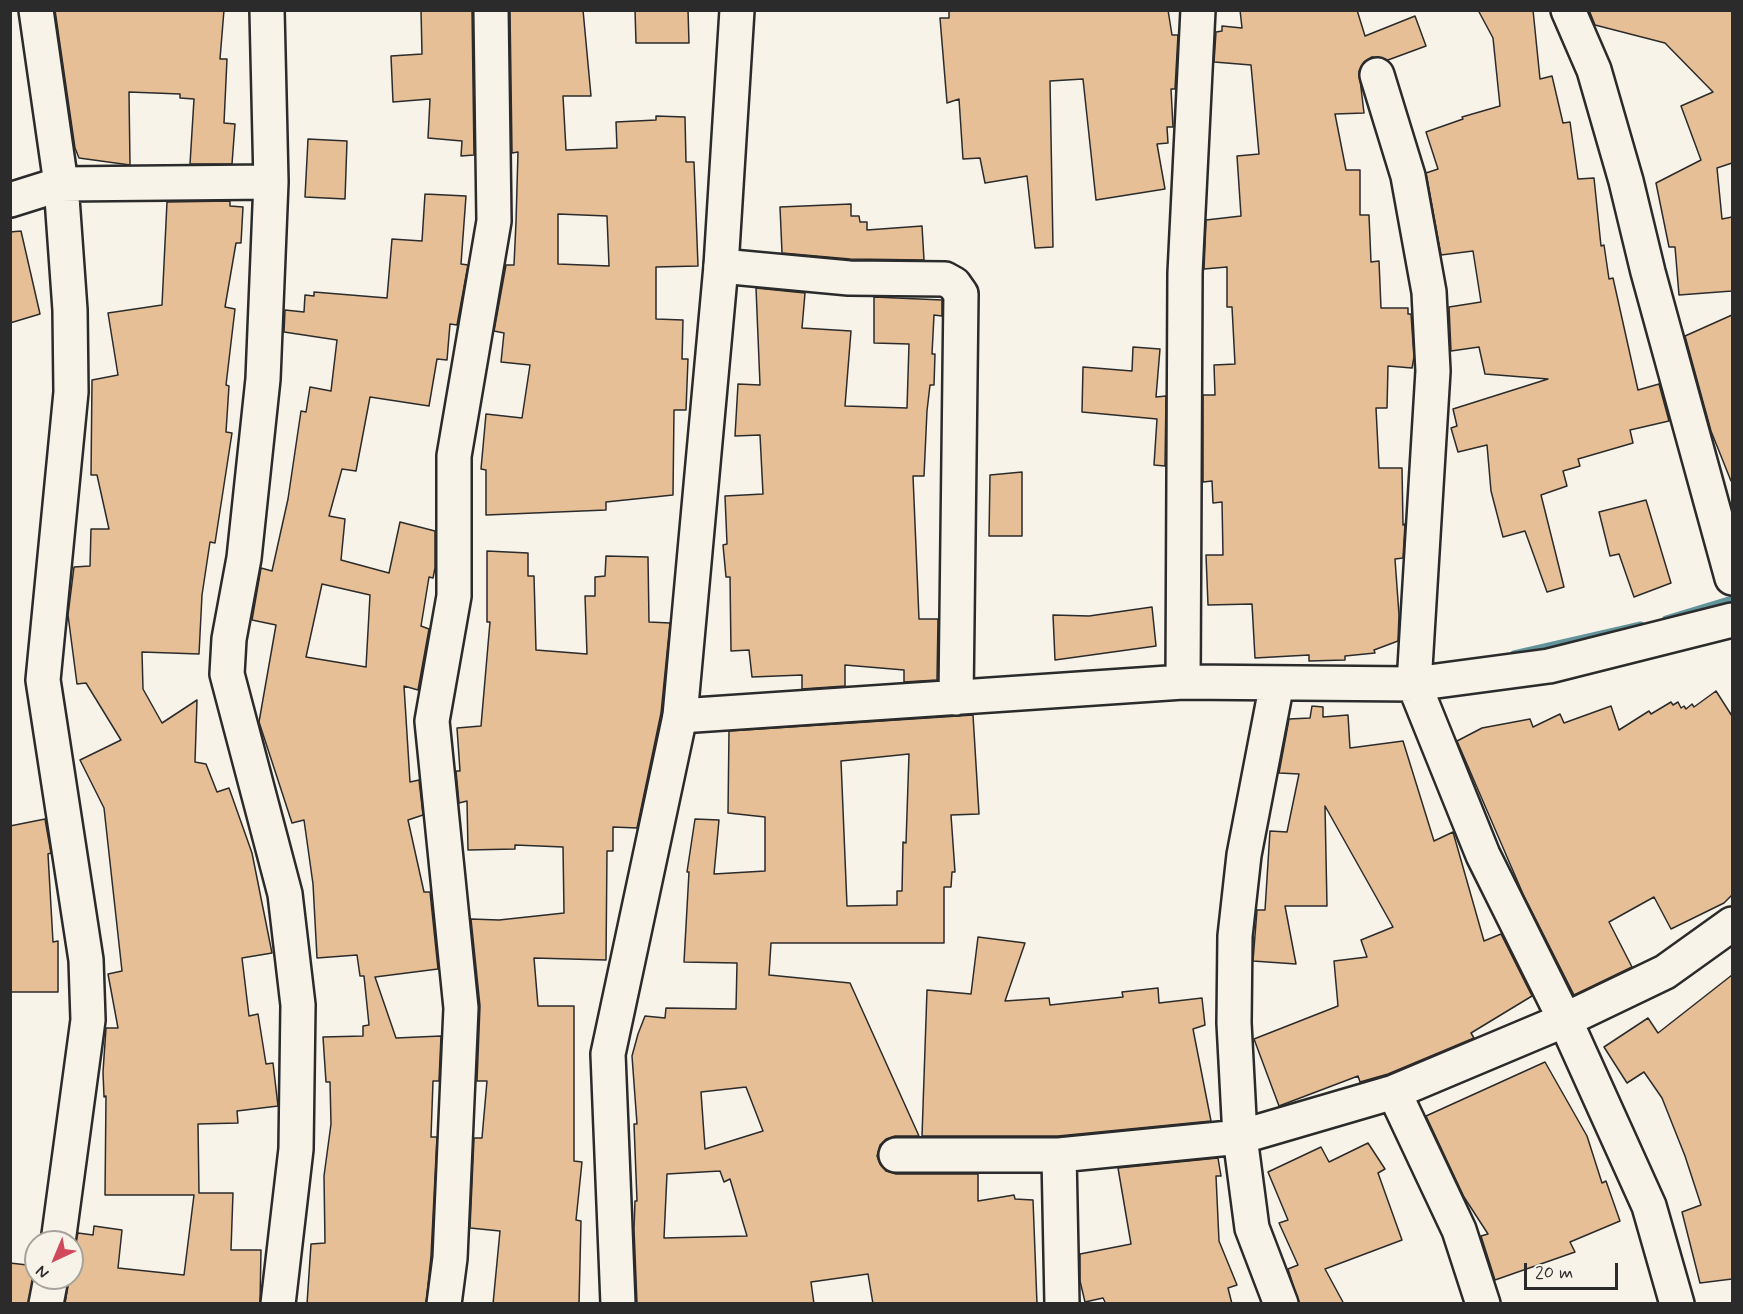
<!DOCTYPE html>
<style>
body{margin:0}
#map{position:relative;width:1743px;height:1314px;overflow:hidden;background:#f7f3e8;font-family:Mynerve,sans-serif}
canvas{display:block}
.frame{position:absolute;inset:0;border:12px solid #2b2b2b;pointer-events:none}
.north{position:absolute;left:24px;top:1230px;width:60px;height:60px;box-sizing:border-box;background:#f7f3e8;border:2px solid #a5a39c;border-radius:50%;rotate:224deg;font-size:16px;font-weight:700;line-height:24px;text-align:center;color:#2b2b2b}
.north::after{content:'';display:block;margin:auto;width:21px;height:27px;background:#d1495b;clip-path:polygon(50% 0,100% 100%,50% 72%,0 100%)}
.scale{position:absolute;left:1524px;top:1263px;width:94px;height:27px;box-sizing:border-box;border:3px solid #2b2b2b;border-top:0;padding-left:8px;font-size:18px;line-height:21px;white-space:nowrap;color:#2b2b2b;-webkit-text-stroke:4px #f7f3e8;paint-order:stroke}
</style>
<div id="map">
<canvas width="1743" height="1314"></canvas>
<div class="frame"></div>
<div class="north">N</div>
<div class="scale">20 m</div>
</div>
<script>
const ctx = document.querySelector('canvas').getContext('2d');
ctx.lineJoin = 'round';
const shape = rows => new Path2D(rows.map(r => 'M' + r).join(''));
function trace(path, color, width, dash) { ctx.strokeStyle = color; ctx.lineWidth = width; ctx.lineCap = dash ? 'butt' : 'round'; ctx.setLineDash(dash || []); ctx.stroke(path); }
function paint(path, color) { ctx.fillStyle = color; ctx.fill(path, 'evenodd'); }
const stream = shape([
 [1666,620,1732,600],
 [1514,655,1641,626]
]);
const building = shape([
 [55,10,224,10,220,59,227,59,224,123,235,124,232,164,190,164,194,99,180,98,180,94,129,92,130,165,79,158,75,148,55,10],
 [421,10,472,10,474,155,461,156,462,141,428,138,430,99,393,102,391,56,422,54,421,10],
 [510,10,583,10,591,96,563,96,566,150,617,148,616,122,656,120,656,116,685,117,686,162,694,162,698,266,656,267,656,319,683,320,682,359,688,359,686,410,674,410,673,495,606,502,606,510,486,515,486,470,481,469,486,414,522,418,530,365,501,362,504,333,494,331,506,265,514,265,516,222,518,152,512,153,510,10],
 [558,214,607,216,609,266,558,264,558,214],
 [635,10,688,10,689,43,636,43,635,10],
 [949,10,1168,10,1172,35,1178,35,1175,89,1171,89,1173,127,1167,127,1168,143,1157,144,1165,189,1096,200,1083,79,1050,81,1053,247,1035,248,1027,176,985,183,980,158,963,159,959,99,947,103,940,18,949,18,949,10],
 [1240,10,1357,10,1365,36,1415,16,1426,46,1388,60,1372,57,1364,62,1359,71,1364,113,1335,114,1346,170,1360,170,1360,215,1369,215,1371,262,1379,261,1381,308,1408,308,1408,314,1411,314,1414,357,1412,368,1388,366,1387,408,1376,408,1379,468,1402,468,1403,525,1405,524,1403,558,1395,559,1399,615,1398,641,1374,650,1375,653,1345,656,1345,660,1309,661,1309,655,1255,658,1252,604,1208,605,1206,555,1223,555,1222,502,1213,503,1212,481,1203,482,1203,395,1215,395,1214,365,1235,364,1232,307,1227,307,1227,267,1204,269,1206,220,1241,216,1237,156,1259,154,1251,65,1214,62,1216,32,1222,31,1222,26,1242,28,1240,10],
 [1478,10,1533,10,1540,79,1552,76,1563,123,1570,122,1578,179,1594,178,1601,246,1604,245,1609,279,1613,278,1638,390,1659,384,1669,421,1630,430,1633,443,1578,459,1580,466,1563,471,1567,486,1541,495,1564,587,1547,592,1525,531,1503,537,1491,491,1487,445,1458,452,1451,428,1457,426,1453,409,1548,379,1485,374,1479,347,1451,351,1449,307,1481,302,1473,251,1441,255,1426,173,1438,169,1426,132,1463,119,1462,117,1500,106,1493,38,1478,10],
 [1589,10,1732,10,1732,163,1717,168,1722,219,1732,217,1732,291,1679,295,1675,247,1669,247,1656,183,1701,160,1681,106,1713,92,1665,43,1595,25,1589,10],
 [308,139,347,141,345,199,305,197,308,139],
 [425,194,466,196,461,264,468,265,457,325,450,324,447,360,437,359,429,406,370,397,356,471,342,469,329,516,345,519,341,560,389,573,400,522,435,531,435,568,433,578,429,577,421,626,429,629,418,690,404,686,410,782,419,780,423,815,408,820,424,892,430,892,438,969,375,977,396,1038,441,1036,439,1081,433,1081,431,1137,437,1137,431,1256,426,1304,307,1304,311,1244,325,1243,324,1176,331,1124,330,1082,326,1082,323,1037,363,1036,363,1026,369,1025,364,976,360,976,357,955,317,958,313,884,304,820,292,823,259,722,276,625,252,620,261,568,272,571,288,499,301,411,306,412,310,387,331,391,337,340,284,332,285,310,304,312,305,295,314,296,314,292,387,298,392,239,422,241,425,194],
 [322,584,370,595,366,667,306,657,322,584],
 [230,201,230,206,243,207,241,243,236,243,225,307,235,309,226,385,229,386,226,432,232,433,215,543,210,542,202,595,199,654,142,652,143,689,162,723,197,700,195,762,206,764,217,792,229,788,252,853,272,953,242,958,249,1016,258,1014,266,1064,273,1063,278,1106,237,1111,238,1123,198,1124,199,1193,233,1193,231,1250,261,1250,260,1304,65,1304,69,1278,72,1278,72,1254,78,1233,93,1235,94,1226,122,1230,118,1268,184,1275,194,1195,105,1195,106,1096,104,1097,103,1072,106,1028,118,1028,108,974,122,971,104,808,80,760,121,740,86,683,77,684,68,615,74,567,90,566,91,529,109,529,97,475,91,475,92,380,118,375,108,313,162,305,167,202,230,201],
 [851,204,851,216,859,216,860,222,867,222,867,230,922,226,924,260,850,259,782,253,780,207,851,204],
 [21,231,40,314,10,323,10,232,21,231],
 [756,288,805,293,802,328,851,331,845,406,907,408,909,344,874,343,874,297,942,300,942,316,934,315,932,354,935,354,934,385,930,385,927,411,924,476,913,476,919,619,938,619,937,680,904,682,904,670,845,665,845,686,802,689,802,675,752,677,749,650,731,651,730,577,726,577,723,545,727,544,725,496,763,494,760,435,735,436,738,384,760,385,756,288],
 [1732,315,1732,481,1731,481,1711,431,1685,336,1732,315],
 [1133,347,1160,349,1156,397,1166,396,1165,466,1154,465,1157,419,1082,412,1083,367,1132,371,1133,347],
 [1022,472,1022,536,989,536,990,475,1022,472],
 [1646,500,1671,583,1634,597,1619,554,1610,556,1599,512,1646,500],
 [487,551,528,553,528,576,534,576,536,650,587,654,585,596,595,596,595,577,605,576,606,556,648,557,649,622,670,623,661,713,637,828,613,827,613,851,607,851,606,960,534,958,538,1006,574,1006,574,1161,582,1162,576,1220,581,1221,579,1304,493,1304,500,1231,470,1228,474,1138,482,1138,487,1081,477,1081,480,1006,471,919,499,920,564,913,563,847,515,845,515,849,468,850,467,801,459,803,456,771,460,771,457,728,481,726,490,622,487,622,487,551],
 [1152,607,1156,646,1055,660,1053,615,1089,616,1152,607],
 [1716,691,1732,716,1732,895,1724,903,1671,929,1654,897,1609,922,1632,967,1574,995,1523,894,1457,741,1482,728,1530,719,1533,727,1560,714,1564,723,1611,706,1619,730,1649,711,1651,714,1671,702,1673,705,1678,702,1681,708,1684,706,1686,709,1692,704,1694,707,1716,691],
 [1312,706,1323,707,1323,717,1348,715,1350,748,1403,741,1434,841,1453,832,1484,941,1501,934,1532,996,1471,1033,1474,1038,1388,1074,1360,1082,1358,1076,1279,1106,1254,1039,1338,1006,1334,961,1367,957,1361,940,1393,927,1325,806,1327,906,1285,906,1296,964,1253,961,1257,910,1265,910,1270,831,1287,832,1299,774,1279,773,1289,719,1310,718,1312,706],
 [973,715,979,814,951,815,955,872,952,872,951,887,944,887,944,943,771,943,769,975,850,983,919,1136,895,1136,886,1139,880,1145,877,1156,880,1164,886,1171,896,1174,978,1174,978,1201,1014,1195,1015,1199,1033,1200,1037,1304,873,1304,868,1274,811,1282,814,1304,637,1304,634,1229,635,1201,637,1201,634,1124,637,1124,632,1056,638,1034,645,1016,665,1018,666,1008,736,1009,737,963,684,962,689,872,687,872,695,819,719,820,714,874,765,871,765,817,728,813,729,731,973,715],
 [909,754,906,843,903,842,902,891,897,891,897,905,847,906,841,761,909,754],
 [746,1087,763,1131,705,1149,701,1092,746,1087],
 [720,1171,724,1182,730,1179,747,1236,664,1238,667,1174,720,1171],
 [45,819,51,853,48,854,53,942,58,941,58,992,10,992,10,826,45,819],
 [978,937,1025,943,1005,1001,1049,998,1050,1005,1123,997,1122,992,1158,988,1159,1003,1202,998,1205,1025,1193,1029,1211,1121,1058,1136,922,1136,927,990,971,994,978,937],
 [1732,975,1732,1279,1700,1283,1682,1212,1701,1205,1685,1156,1662,1098,1644,1072,1627,1083,1604,1047,1648,1018,1658,1033,1732,975],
 [1545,1062,1587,1136,1602,1183,1606,1181,1620,1221,1570,1242,1575,1252,1495,1280,1481,1236,1488,1234,1464,1197,1426,1116,1545,1062],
 [1368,1143,1385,1169,1378,1173,1402,1240,1325,1269,1344,1304,1299,1304,1288,1269,1298,1265,1279,1223,1288,1220,1268,1172,1321,1147,1329,1162,1368,1143],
 [1218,1158,1221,1176,1216,1176,1219,1241,1237,1285,1228,1288,1232,1304,1106,1304,1103,1298,1085,1302,1080,1281,1080,1254,1131,1244,1118,1168,1218,1158],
 [10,1263,36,1266,28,1304,10,1304,10,1263]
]);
const street = shape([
 [36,10,61,184,70,310,71,392,43,680,86,960,88,1020,58,1242],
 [267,10,271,182,263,379,244,558,229,639,227,674,285,894,298,1005,296,1149,278,1304],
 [1568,10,1594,70,1626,181,1648,272,1732,578],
 [1377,75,1408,176,1429,292,1433,371,1414,684,1483,855,1565,1020,1649,1206,1677,1304],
 [10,200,61,184,271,182],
 [721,266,849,278,945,279,954,284,961,294,956,698],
 [1183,682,1185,273,1198,10],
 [1277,683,1244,855,1235,936,1234,1023,1240,1137,1252,1228,1281,1304],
 [680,716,1183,682,1414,684,1549,666,1732,620],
 [1394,1092,1459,1230,1483,1304],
 [896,1155,1059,1155,1240,1137,1394,1092,1565,1020,1665,972,1732,924],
 [1059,1155,1062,1304],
 [46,1304,51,1278],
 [444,1304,450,1258,461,1008,432,721,454,596,454,456,494,221,491,10]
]);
const secondary = shape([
 [618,1304,608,1054,680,716,721,266,737,10]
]);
trace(stream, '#63939b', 9);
paint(building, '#e6bf96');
trace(building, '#2b2b2b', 1.5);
trace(street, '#2b2b2b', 38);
trace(secondary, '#2b2b2b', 38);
trace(street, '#f7f3e8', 33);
trace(secondary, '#f7f3e8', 33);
</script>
